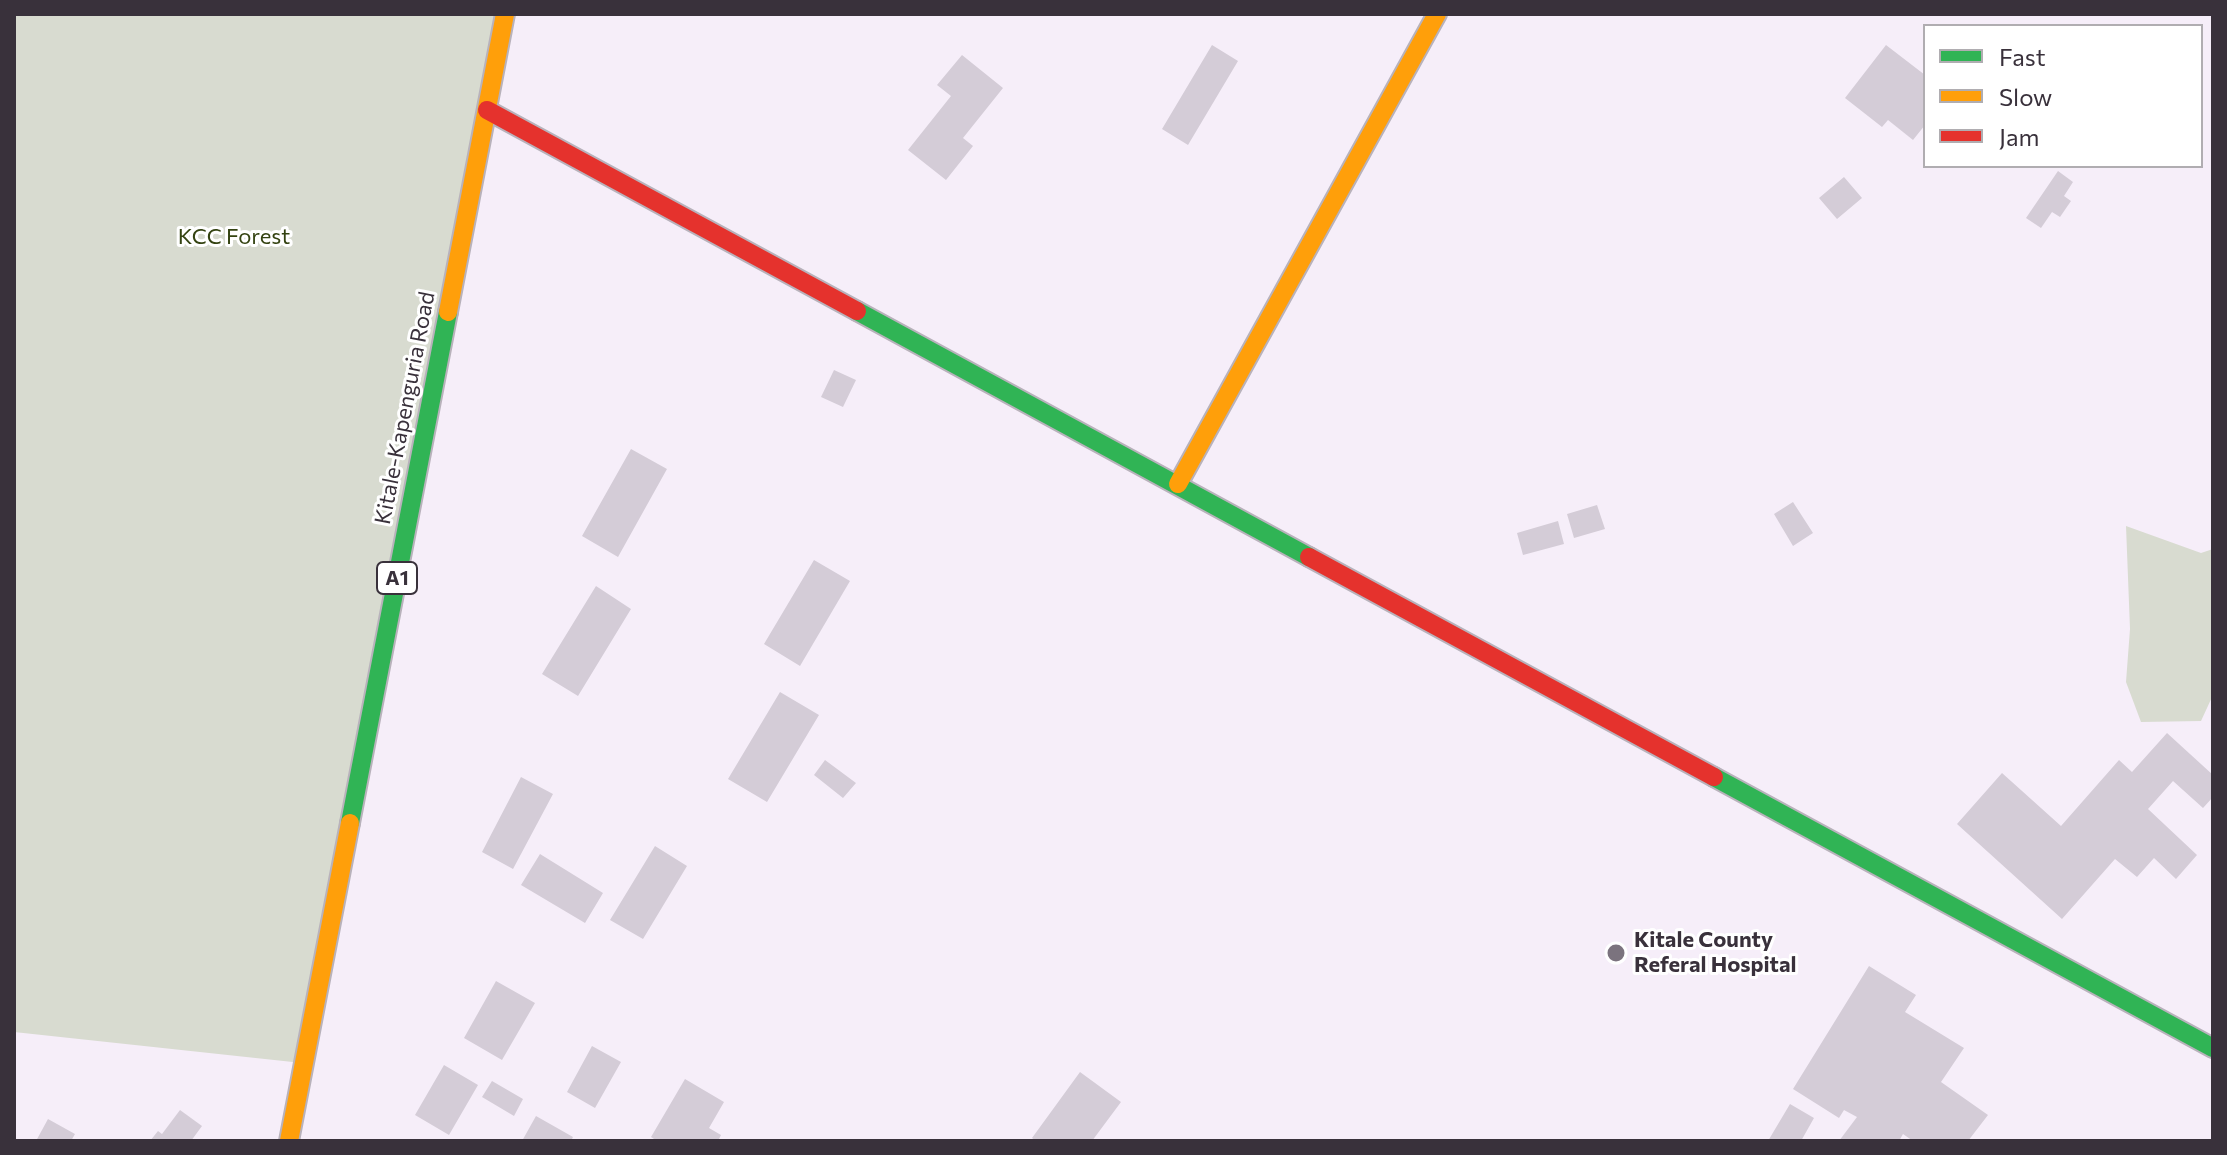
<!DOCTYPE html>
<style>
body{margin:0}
#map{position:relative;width:2227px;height:1155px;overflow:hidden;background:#f6eef9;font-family:Commissioner,sans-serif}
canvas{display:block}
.frame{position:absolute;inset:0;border:16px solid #39313b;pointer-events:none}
.legend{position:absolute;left:1923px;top:24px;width:280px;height:144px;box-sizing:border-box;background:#fff;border:2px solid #b0adb1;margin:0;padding:10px 14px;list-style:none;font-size:24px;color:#39313b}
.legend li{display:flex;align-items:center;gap:16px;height:40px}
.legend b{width:40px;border:2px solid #b0adb1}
</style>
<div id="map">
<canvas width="2227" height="1155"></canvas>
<div class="frame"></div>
<ul class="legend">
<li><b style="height:10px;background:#30b455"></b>Fast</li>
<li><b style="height:10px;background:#ff9f0a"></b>Slow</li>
<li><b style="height:10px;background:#e5322d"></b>Jam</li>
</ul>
</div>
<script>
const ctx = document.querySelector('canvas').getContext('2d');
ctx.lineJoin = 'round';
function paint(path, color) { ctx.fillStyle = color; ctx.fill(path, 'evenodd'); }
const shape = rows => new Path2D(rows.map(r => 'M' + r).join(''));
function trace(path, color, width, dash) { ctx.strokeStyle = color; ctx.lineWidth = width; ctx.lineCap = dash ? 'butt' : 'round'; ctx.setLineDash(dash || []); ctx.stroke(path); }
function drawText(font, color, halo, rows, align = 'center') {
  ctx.font = font + ' Commissioner,sans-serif'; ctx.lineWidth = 6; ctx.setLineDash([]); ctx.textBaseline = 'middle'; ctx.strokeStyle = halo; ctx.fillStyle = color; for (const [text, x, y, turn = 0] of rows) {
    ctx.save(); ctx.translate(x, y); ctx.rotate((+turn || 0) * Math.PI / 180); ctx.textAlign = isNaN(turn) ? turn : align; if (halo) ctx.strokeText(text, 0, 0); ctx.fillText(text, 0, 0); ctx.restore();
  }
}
const green = shape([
 [14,14,500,14,302,1063,14,1032],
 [2126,526,2201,553,2213,549,2213,695,2201,721,2141,722,2126,682,2130,629]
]);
const building = shape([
 [1212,45,1238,61,1188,145,1162,129],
 [1886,45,1925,75,1925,125,1913,140,1888,120,1882,127,1845,98],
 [962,55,1003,88,963,138,973,146,946,180,908,150,951,96,937,85],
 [2058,171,2073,182,2064,196,2071,201,2060,217,2052,212,2041,228,2026,218],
 [1844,177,1862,198,1837,219,1819,198],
 [834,370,856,380,843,407,821,397],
 [631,449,667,469,618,557,582,536],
 [1793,502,1813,533,1793,546,1774,514],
 [1597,505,1605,529,1574,538,1567,514],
 [1558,521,1564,544,1523,555,1517,533],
 [814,560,850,581,800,666,764,644],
 [596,586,631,609,578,696,542,674],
 [780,692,819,715,767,802,728,779],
 [2167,733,2213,775,2213,797,2203,808,2173,781,2148,809,2197,855,2176,879,2154,858,2137,877,2115,859,2062,919,1957,824,2002,773,2061,826,2119,760,2132,772],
 [825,760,856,783,843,798,814,775],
 [521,777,553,794,513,869,482,852],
 [655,846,687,866,643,939,610,920],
 [540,854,603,893,585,923,521,885],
 [1869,966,1916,995,1905,1012,1964,1048,1941,1082,1988,1115,1968,1141,1913,1141,1903,1134,1899,1141,1839,1141,1857,1117,1844,1110,1839,1118,1793,1089],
 [496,981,535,1003,502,1060,464,1038],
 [592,1046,621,1062,595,1108,567,1092],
 [444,1065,478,1085,449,1135,415,1115],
 [1080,1072,1121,1102,1092,1141,1036,1141,1032,1138],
 [685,1079,724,1102,709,1128,721,1135,718,1141,657,1141,651,1137],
 [492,1081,523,1099,514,1116,482,1097],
 [1790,1104,1814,1118,1801,1141,1768,1141],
 [180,1110,202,1126,191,1141,150,1141,158,1131,162,1134],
 [536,1116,573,1137,571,1141,522,1141],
 [48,1119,75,1134,71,1141,36,1141]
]);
const fast = shape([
 [857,311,1309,557],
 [1714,777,2213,1048],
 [350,823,448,312]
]);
const slow = shape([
 [448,312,505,14],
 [1178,484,1437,14],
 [289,1141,350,823]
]);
const jam = shape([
 [487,110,857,311],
 [1309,557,1714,777]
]);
const markers = [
 [1616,953,10,"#7b737e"]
];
const shields = [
 [397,578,40]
];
const shieldNames = [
 ["A1",397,578]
];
const parkNames = [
 ["KCC Forest",234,237]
];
const streetNames = [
 ["Kitale-Kapenguria Road",405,408,-79]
];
const poiNames = [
 ["Kitale County",1634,940],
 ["Referal Hospital",1634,965]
];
paint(green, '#d8dbd0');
paint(building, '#d4ccd7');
trace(fast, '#b8b2bb', 22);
trace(slow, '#b8b2bb', 22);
trace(jam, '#b8b2bb', 22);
trace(fast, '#30b455', 18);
trace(slow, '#ff9f0a', 18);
trace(jam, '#e5322d', 18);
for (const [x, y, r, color] of markers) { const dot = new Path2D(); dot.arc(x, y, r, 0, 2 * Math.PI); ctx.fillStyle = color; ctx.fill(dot); trace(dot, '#fff', 3); }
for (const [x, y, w] of shields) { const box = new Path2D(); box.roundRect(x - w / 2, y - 16, w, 32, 6); ctx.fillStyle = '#fff'; ctx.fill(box); trace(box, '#39313b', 2); }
drawText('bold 20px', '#39313b', null, shieldNames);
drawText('22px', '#344311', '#fff', parkNames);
drawText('22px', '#39313b', '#fff', streetNames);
drawText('bold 22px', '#39313b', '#fff', poiNames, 'left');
</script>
